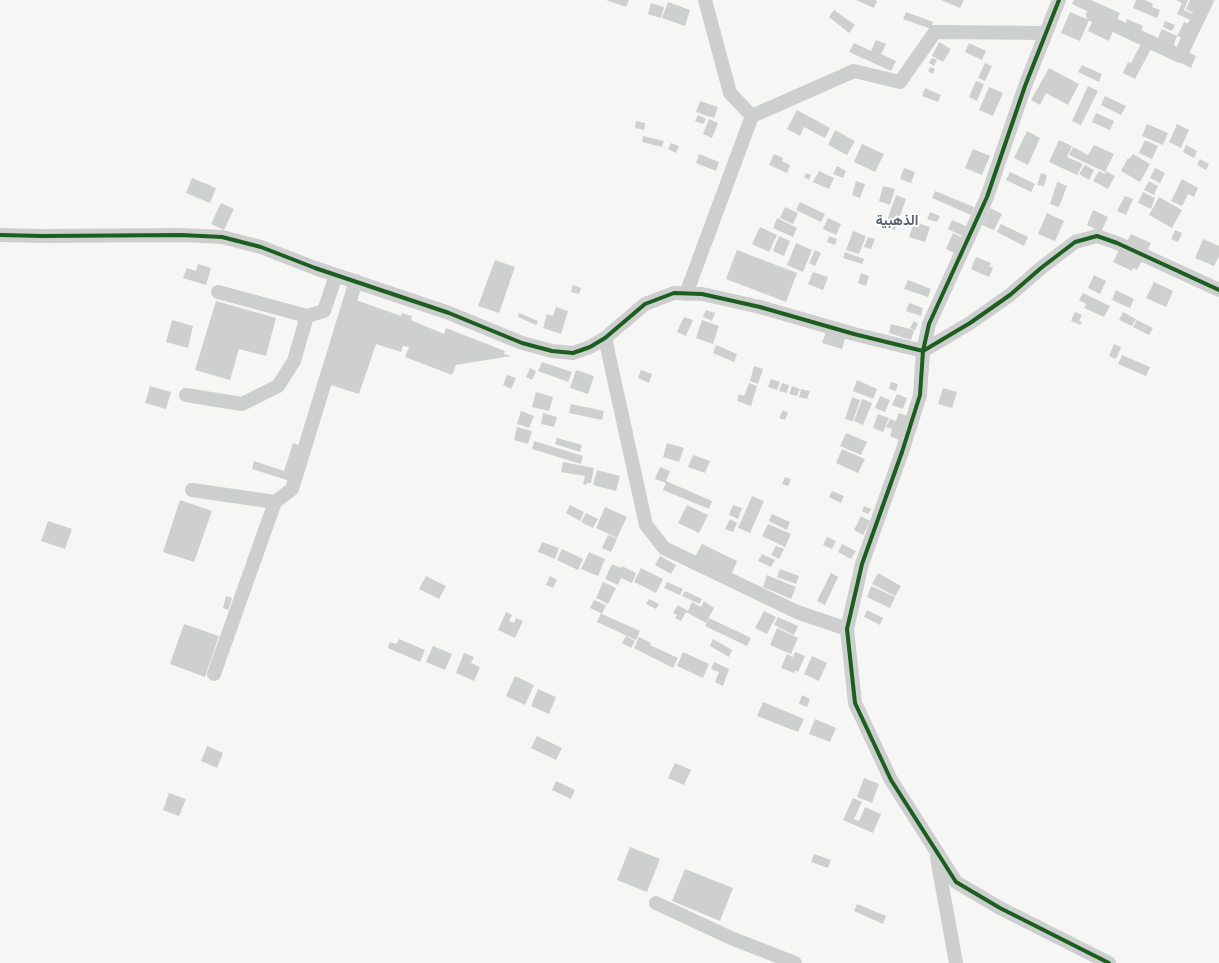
<!DOCTYPE html>
<meta charset="utf-8">
<style>
body{margin:0}
canvas{display:block;background:#f6f6f4}
</style>
<canvas width="1219" height="963"></canvas>
<script>
const ctx = document.querySelector('canvas').getContext('2d');
ctx.lineJoin = 'round';
function paint(path, color) { ctx.fillStyle = color; ctx.fill(path, 'evenodd'); }
const shape = rows => new Path2D(rows.map(r => 'M' + r).join(''));
function trace(path, color, width, dash) { ctx.strokeStyle = color; ctx.lineWidth = width; ctx.lineCap = dash ? 'butt' : 'round'; ctx.setLineDash(dash || []); ctx.stroke(path); }
function drawText(font, color, halo, rows, align = 'center') {
  ctx.font = font + ' "Exo 2",Vazirmatn,sans-serif'; ctx.lineWidth = 4; ctx.setLineDash([]); ctx.textBaseline = 'middle'; ctx.strokeStyle = halo; ctx.fillStyle = color; for (const [text, x, y, turn = 0] of rows) {
    ctx.save(); ctx.translate(x, y); ctx.rotate((+turn || 0) * Math.PI / 180); ctx.textAlign = isNaN(turn) ? turn : align; if (halo) ctx.strokeText(text, 0, 0); ctx.fillText(text, 0, 0); ctx.restore();
  }
}
const building = shape([
 [606,0,629,0,626,7],
 [856,0,875,0,877,1,874,8],
 [941,0,964,0,960,8],
 [1074,0,1091,0,1120,13,1115,24,1072,4],
 [1136,0,1145,0,1153,4,1152,7,1160,10,1157,18,1133,8],
 [1176,0,1188,0,1184,10,1195,15,1193,21,1177,14,1182,3],
 [1190,0,1201,0,1195,14,1186,9],
 [668,2,690,10,685,26,662,18],
 [651,3,664,7,661,18,648,14],
 [834,10,855,25,849,33,829,17],
 [906,12,933,22,931,29,903,19],
 [1070,12,1089,20,1080,41,1061,33],
 [1127,19,1143,26,1140,34,1124,28],
 [1165,21,1175,25,1172,31,1163,27],
 [1092,22,1113,31,1109,41,1088,31],
 [1184,22,1191,25,1184,39,1177,36],
 [1162,29,1177,36,1173,47,1157,40],
 [876,40,886,44,881,54,896,61,891,71,849,52,854,43,871,51],
 [939,42,951,49,943,62,932,56],
 [969,43,986,51,982,60,965,52],
 [1141,44,1151,49,1135,79,1123,73,1128,62,1131,63],
 [1186,51,1196,56,1191,68,1181,63],
 [932,58,937,60,934,66,929,63],
 [985,63,992,66,985,81,978,78],
 [1082,65,1102,74,1099,82,1078,72],
 [930,67,935,69,933,74,928,71],
 [1049,68,1079,84,1068,105,1046,93,1040,105,1031,100],
 [976,81,984,84,977,101,969,97],
 [1088,86,1098,91,1081,125,1072,121],
 [989,87,1003,93,993,116,979,110],
 [925,88,941,95,938,102,922,96],
 [1105,96,1126,106,1121,115,1101,105],
 [700,101,718,107,714,118,696,112],
 [797,110,830,128,825,138,804,127,800,136,787,129],
 [1096,113,1114,121,1110,130,1092,122],
 [698,115,706,119,703,124,695,121],
 [709,119,718,123,712,138,703,134],
 [636,121,645,123,644,130,635,128],
 [1147,124,1168,133,1163,145,1142,136],
 [1177,124,1189,130,1181,148,1169,142],
 [835,130,855,141,847,155,828,145],
 [1027,131,1040,138,1028,165,1014,158],
 [643,136,664,141,662,147,642,142],
 [1059,140,1072,146,1067,157,1083,164,1077,175,1049,162],
 [1145,140,1158,146,1152,159,1139,153],
 [671,143,679,146,676,153,668,149],
 [862,144,884,154,875,172,854,162],
 [1094,145,1114,154,1105,172,1069,155,1073,147,1088,155],
 [1186,145,1197,151,1194,158,1183,152],
 [973,149,990,156,982,175,965,168],
 [699,154,719,162,716,171,696,163],
 [774,154,783,158,782,161,790,165,787,173,769,165],
 [1133,154,1150,164,1140,182,1121,171,1128,158,1129,159],
 [1200,159,1209,164,1206,170,1197,165],
 [1085,165,1094,170,1089,180,1079,174],
 [837,166,846,171,843,178,833,174],
 [904,168,915,172,911,183,900,179],
 [1155,168,1165,173,1160,183,1150,178],
 [819,171,834,178,829,189,813,182],
 [1099,171,1105,174,1106,171,1115,176,1108,189,1093,181],
 [1010,172,1035,184,1031,192,1006,180],
 [806,173,811,175,809,180,804,177],
 [1041,173,1047,175,1044,186,1037,185],
 [192,178,216,188,210,203,186,193],
 [1182,179,1198,188,1194,197,1188,194,1182,206,1171,201],
 [856,181,865,184,860,198,852,195],
 [1149,181,1158,186,1154,195,1144,190],
 [1057,182,1067,186,1059,207,1050,204],
 [883,186,895,189,890,205,879,201],
 [935,191,974,207,971,215,932,198],
 [1143,192,1155,198,1151,209,1138,203],
 [896,195,906,199,895,230,885,226],
 [1125,196,1133,199,1126,215,1117,211],
 [1159,197,1182,210,1172,228,1149,215],
 [800,202,825,214,821,222,796,210],
 [221,203,234,209,224,230,211,224],
 [785,207,798,213,793,224,780,218],
 [990,208,1002,214,994,230,982,225],
 [1093,210,1108,217,1101,232,1087,225],
 [930,212,940,216,937,222,927,219],
 [1047,213,1064,221,1055,241,1038,234],
 [777,218,797,228,793,237,773,228],
 [828,218,841,224,836,235,823,229],
 [952,220,968,227,964,237,948,229],
 [914,222,930,227,925,242,909,237],
 [1001,224,1028,237,1024,246,997,232],
 [760,227,777,235,769,252,752,244],
 [1175,230,1182,233,1178,242,1171,239],
 [853,231,866,236,859,254,846,250],
 [953,233,963,238,956,254,946,249],
 [1131,234,1151,243,1147,251,1127,241],
 [779,236,790,241,784,256,773,251],
 [829,236,837,239,835,245,827,242],
 [868,237,875,239,871,249,864,247],
 [1203,239,1219,246,1219,256,1214,266,1195,258],
 [796,243,812,250,803,272,787,265],
 [737,250,797,273,786,302,726,279],
 [815,250,821,253,815,266,809,263],
 [1119,250,1142,261,1137,270,1133,268,1132,271,1113,262],
 [845,252,864,259,862,264,843,258],
 [976,257,991,263,989,266,993,268,989,277,971,269],
 [495,260,515,267,499,313,478,306],
 [198,264,211,268,206,285,183,278,187,268,196,271],
 [813,272,828,277,823,290,808,284],
 [861,273,869,276,866,286,858,283],
 [1094,275,1106,281,1100,294,1088,288],
 [908,280,931,289,928,297,904,289],
 [1154,282,1173,291,1166,307,1146,298],
 [573,285,581,288,579,294,571,292],
 [1116,290,1134,299,1130,308,1112,300],
 [1083,293,1110,306,1104,317,1084,308,1086,304,1079,300],
 [356,300,401,316,402,313,412,316,411,320,444,334,446,328,505,351,504,354,511,356,456,365,452,375,405,357,409,347,403,346,401,352,376,344,359,394,328,384],
 [216,301,276,318,266,356,239,349,230,380,195,370],
 [909,303,923,308,921,316,906,311],
 [556,307,568,311,561,334,543,328,547,314,553,316],
 [706,310,715,313,712,321,703,317],
 [1075,312,1082,315,1079,321,1082,322,1080,325,1071,321],
 [1123,312,1136,319,1132,326,1119,320],
 [519,313,538,321,536,325,518,317],
 [684,317,693,320,686,336,677,332],
 [172,320,193,326,188,348,166,342],
 [702,320,719,326,713,344,696,338],
 [1137,320,1153,328,1149,335,1133,327],
 [914,321,918,324,915,330,910,328],
 [891,324,914,330,911,340,889,333],
 [826,332,845,338,842,349,822,343],
 [1114,344,1121,347,1116,359,1109,356],
 [716,345,737,354,734,362,713,353],
 [1122,355,1150,367,1146,376,1118,364],
 [542,362,572,372,568,382,538,371],
 [754,366,763,369,758,384,750,381],
 [530,368,536,371,532,380,526,377],
 [576,370,594,376,588,394,570,388],
 [641,370,652,374,649,383,638,378],
 [507,375,516,378,511,389,503,385],
 [771,379,780,382,777,390,768,387],
 [857,380,877,389,873,399,853,391],
 [891,382,898,384,896,391,889,389],
 [749,383,757,386,751,406,737,401,739,394,744,396],
 [782,383,789,385,787,393,779,391],
 [150,386,171,392,166,409,145,403],
 [792,386,800,389,797,396,789,394],
 [943,388,957,392,952,408,938,404],
 [801,389,810,391,807,399,799,397],
 [536,392,553,397,549,411,532,407],
 [897,394,907,398,903,409,892,405],
 [880,396,890,400,885,412,875,408],
 [852,397,860,400,853,421,845,419],
 [862,399,872,403,863,425,854,421],
 [571,404,604,411,602,420,569,413],
 [783,410,788,413,785,420,779,418],
 [521,411,534,416,529,428,517,424],
 [543,413,557,417,554,427,541,424],
 [899,413,910,417,901,441,890,436,892,429,886,427,890,419,896,421],
 [878,414,889,418,883,432,873,428],
 [517,427,532,431,528,444,514,440],
 [846,433,867,442,861,455,840,446],
 [557,438,582,445,580,452,555,444],
 [534,441,583,456,581,464,532,449],
 [293,443,301,446,290,481,252,469,254,461,284,471],
 [667,443,684,448,679,462,663,457],
 [842,449,865,459,858,473,836,463],
 [693,455,710,461,705,473,688,467],
 [563,462,594,468,591,483,587,483,586,485,583,484,585,476,561,472],
 [660,467,670,471,666,481,712,501,709,509,663,490,666,483,655,479],
 [597,470,620,476,616,491,593,485],
 [785,477,791,479,788,486,782,484],
 [832,491,844,496,841,503,829,497],
 [752,496,764,501,750,533,738,528],
 [180,500,212,511,194,562,163,552],
 [570,505,584,512,580,521,566,513],
 [687,505,708,515,699,533,678,523],
 [733,505,742,508,738,519,729,515],
 [864,506,871,509,868,514,862,511],
 [605,507,627,517,617,538,596,528],
 [586,513,598,519,593,528,581,522],
 [772,514,790,522,787,530,769,521],
 [861,516,870,521,863,535,854,530],
 [730,519,737,523,733,532,725,529],
 [48,521,72,529,65,549,41,541],
 [768,524,791,534,785,547,762,536],
 [608,535,617,539,611,552,602,548],
 [827,537,836,541,832,549,823,545],
 [542,542,559,548,555,559,538,552],
 [702,544,737,561,731,575,695,557],
 [842,544,856,551,851,559,838,552],
 [776,546,784,549,779,559,771,555],
 [562,549,583,559,578,570,557,560],
 [589,552,605,559,598,576,581,569],
 [762,554,775,560,771,567,758,561],
 [660,556,676,565,671,574,655,565],
 [612,564,621,568,622,566,636,573,632,583,621,578,618,585,605,579],
 [641,568,663,579,656,593,634,582],
 [780,569,799,576,796,584,777,577],
 [831,573,838,577,825,605,817,601],
 [878,573,901,586,895,596,872,584],
 [767,575,796,587,791,599,763,587],
 [426,576,446,586,439,599,419,589],
 [550,576,557,580,553,588,546,585],
 [603,582,616,588,608,604,596,598],
 [667,582,683,589,680,595,664,588],
 [871,586,895,597,890,608,867,597],
 [685,591,702,599,700,604,682,596],
 [226,596,232,598,228,610,223,608],
 [649,599,659,604,656,609,646,604],
 [594,600,606,605,602,614,640,631,636,640,597,622,601,613,590,608],
 [704,601,714,608,706,623,686,612,681,621,675,618,677,615,673,613,678,605,688,611,692,602,701,607],
 [867,610,883,618,880,625,864,617],
 [764,611,776,617,767,634,755,628],
 [506,612,512,615,509,621,514,623,516,618,523,621,515,638,498,630],
 [778,617,798,626,794,635,774,625],
 [709,618,751,638,747,646,705,626],
 [184,624,219,636,205,677,170,664],
 [777,628,798,638,791,654,770,645],
 [626,636,635,641,631,648,622,643],
 [639,637,651,643,650,645,678,658,673,668,634,648],
 [399,639,425,650,420,662,388,648,390,642,396,644],
 [713,639,732,650,729,657,710,646],
 [433,646,452,654,445,670,426,662],
 [683,652,709,664,703,678,677,666],
 [795,652,805,656,798,672,795,670,794,673,781,668,787,654,793,657],
 [464,653,474,657,471,663,480,667,474,681,456,673],
 [812,656,827,663,819,681,804,674],
 [714,662,729,669,723,686,715,682,719,672,711,669],
 [515,676,534,685,525,705,506,696],
 [538,689,556,697,549,714,531,706],
 [802,695,810,699,807,707,799,704],
 [763,702,804,719,798,732,757,716],
 [815,719,836,728,830,742,809,734],
 [537,736,562,748,556,760,531,748],
 [207,746,223,753,217,768,201,761],
 [675,763,691,770,684,785,668,778],
 [864,778,879,784,872,803,857,797],
 [556,781,575,790,571,799,552,790],
 [169,793,186,799,179,816,163,810],
 [853,798,862,802,854,819,859,821,865,807,881,814,873,833,843,820],
 [630,847,660,859,647,892,617,880],
 [814,854,831,860,828,868,811,862],
 [685,869,733,888,720,921,672,901],
 [857,904,886,916,883,924,854,911]
]);
const minor = shape([
 [705,0,730,93,752,116,854,71,900,82,935,32,1046,33],
 [1059,0,1025,86,987,197,929,324,923,351,920,395,902,452,862,564,847,629,855,703,891,780,956,882,1000,908,1109,963],
 [1093,15,1180,56,1207,0],
 [0,235,42,236,181,235,222,237,261,247,315,268,449,313,522,343,552,351,573,353,590,347,605,338,645,304,674,293,702,294,760,307,854,334,923,351,970,323,1010,295,1041,268,1075,242,1097,236,1117,243,1219,290],
 [218,292,307,316,324,311,336,275],
 [686,294,752,116],
 [605,338,646,525,664,548,797,612,847,629],
 [186,395,242,404,278,386,294,361,307,316],
 [192,490,275,502],
 [214,674,275,502,292,489,356,281],
 [937,858,956,963],
 [656,903,731,938,795,963]
]);
const cycleway = shape([
 [1059,0,1025,86,987,197,929,324,923,351,920,395,902,452,862,564,847,629,855,703,891,780,956,882,1000,908,1109,963],
 [0,235,42,236,181,235,222,237,261,247,315,268,449,313,522,343,552,351,573,353,590,347,605,338,645,304,674,293,702,294,760,307,854,334,923,351,970,323,1010,295,1041,268,1075,242,1097,236,1117,243,1219,290]
]);
const quarterNames = [
 ["الذهبية",897,220]
];
paint(building, '#ced0d0');
trace(minor, '#cdcfcf', 14);
trace(cycleway, '#1b5e20', 4);
drawText('bold 14px', '#535f6a', '#fff', quarterNames);
</script>
